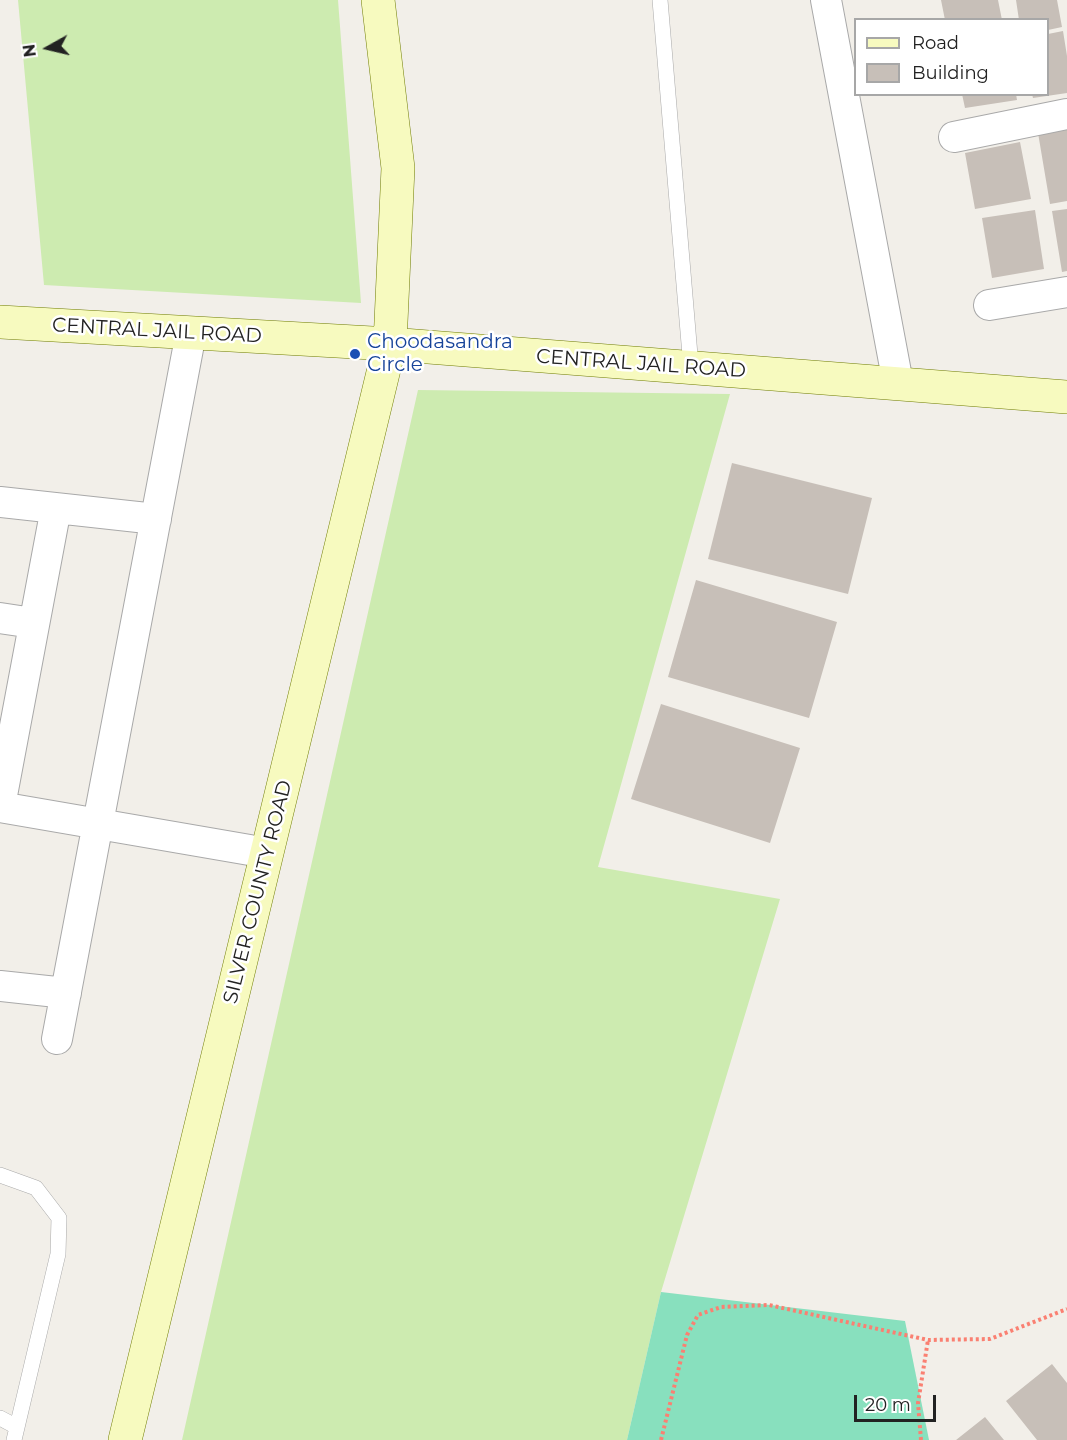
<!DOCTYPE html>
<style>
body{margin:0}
#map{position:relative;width:1067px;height:1440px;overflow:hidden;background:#f2efe9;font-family:Montserrat,sans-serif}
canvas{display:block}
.legend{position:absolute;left:854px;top:18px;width:195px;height:78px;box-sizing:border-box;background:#fff;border:2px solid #a7a7a7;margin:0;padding:8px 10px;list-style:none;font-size:18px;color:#222}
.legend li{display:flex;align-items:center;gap:12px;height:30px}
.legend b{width:30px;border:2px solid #a7a7a7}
.north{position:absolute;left:18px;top:18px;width:60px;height:60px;-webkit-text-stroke:4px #fff;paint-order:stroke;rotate:262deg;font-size:16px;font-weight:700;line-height:24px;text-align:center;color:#222}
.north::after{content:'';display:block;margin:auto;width:21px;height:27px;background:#222;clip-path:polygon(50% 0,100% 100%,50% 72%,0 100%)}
.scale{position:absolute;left:854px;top:1395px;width:82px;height:27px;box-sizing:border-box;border:3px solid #222;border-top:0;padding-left:8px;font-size:18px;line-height:21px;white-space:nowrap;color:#222;-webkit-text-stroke:4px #fff;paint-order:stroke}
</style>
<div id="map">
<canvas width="1067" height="1440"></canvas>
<ul class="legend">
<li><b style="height:8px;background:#f7fabf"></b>Road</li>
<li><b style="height:16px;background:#c7bfb8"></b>Building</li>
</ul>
<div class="north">N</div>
<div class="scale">20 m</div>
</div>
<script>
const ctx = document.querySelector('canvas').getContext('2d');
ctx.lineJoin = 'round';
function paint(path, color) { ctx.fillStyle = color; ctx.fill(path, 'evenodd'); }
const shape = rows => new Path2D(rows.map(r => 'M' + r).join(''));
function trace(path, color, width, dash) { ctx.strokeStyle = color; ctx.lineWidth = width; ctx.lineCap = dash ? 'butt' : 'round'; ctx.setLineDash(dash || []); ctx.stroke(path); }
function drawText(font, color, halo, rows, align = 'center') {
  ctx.font = font + ' Montserrat,sans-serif'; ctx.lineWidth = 5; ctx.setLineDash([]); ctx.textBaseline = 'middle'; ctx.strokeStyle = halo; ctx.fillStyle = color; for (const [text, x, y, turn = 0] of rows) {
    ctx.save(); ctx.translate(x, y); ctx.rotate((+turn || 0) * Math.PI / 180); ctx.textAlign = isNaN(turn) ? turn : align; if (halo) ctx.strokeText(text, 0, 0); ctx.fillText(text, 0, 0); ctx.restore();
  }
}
const grass = shape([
 [18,0,338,0,361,303,44,285],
 [418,390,730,394,598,867,780,899,661,1292,627,1440,182,1440]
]);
const pitch = shape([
 [661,1292,905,1321,929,1440,627,1440]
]);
const building = shape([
 [941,0,998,0,1002,20,945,20],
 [1016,0,1057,0,1062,27,1048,30,1048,20,1019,20],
 [1063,31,1067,56,1067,93,1033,98,1032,94,1048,94,1048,34],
 [962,94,1016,94,1017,100,965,108],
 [1067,128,1067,201,1050,204,1038,133],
 [1020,142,1031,199,975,209,965,153],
 [1067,209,1067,271,1062,272,1052,211],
 [1035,210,1044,269,992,278,982,218],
 [732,463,872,498,848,594,708,559],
 [696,580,837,622,809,718,668,677],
 [661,704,800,748,770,843,631,799],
 [1052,1364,1067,1383,1067,1440,1037,1440,1006,1401],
 [985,1417,1004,1440,956,1440]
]);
const path = shape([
 [661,1440,687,1335,698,1315,721,1307,769,1305,928,1340,990,1339,1067,1309],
 [921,1440,918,1403,928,1340]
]);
const lane = shape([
 [660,0,691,367],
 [0,1175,36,1188,59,1218,58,1254,14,1440],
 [0,1418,17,1427]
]);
const street = shape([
 [826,0,898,383],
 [954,137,1067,114],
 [989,305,1067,292],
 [0,502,156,519],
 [0,618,33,623],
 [0,806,56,508],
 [0,807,267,853],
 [0,986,66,993],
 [57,1039,191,333]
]);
const secondary = shape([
 [0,322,390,344,1067,397],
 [125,1440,390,344,398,168,378,0]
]);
const markers = [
 [355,354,6,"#1a4fb4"]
];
const streetNames = [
 ["CENTRAL JAIL ROAD",157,331,3],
 ["CENTRAL JAIL ROAD",641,364,4],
 ["SILVER COUNTY ROAD",258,892,-76]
];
const transitNames = [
 ["Choodasandra",367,342],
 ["Circle",367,365]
];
paint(grass, '#cdebb0');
paint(pitch, '#88e0be');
paint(building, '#c7bfb8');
trace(lane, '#a9a9a9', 16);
trace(street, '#a9a9a9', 32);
trace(secondary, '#707d05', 34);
trace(path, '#fa8072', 4, [3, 3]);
trace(lane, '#fff', 15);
trace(street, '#fff', 30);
trace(secondary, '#f7fabf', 33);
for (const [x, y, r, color] of markers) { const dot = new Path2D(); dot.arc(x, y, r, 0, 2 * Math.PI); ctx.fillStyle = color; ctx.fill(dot); trace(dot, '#fff', 2); }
drawText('20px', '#222', '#fff', streetNames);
drawText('20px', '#164399', '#fff', transitNames, 'left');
</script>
